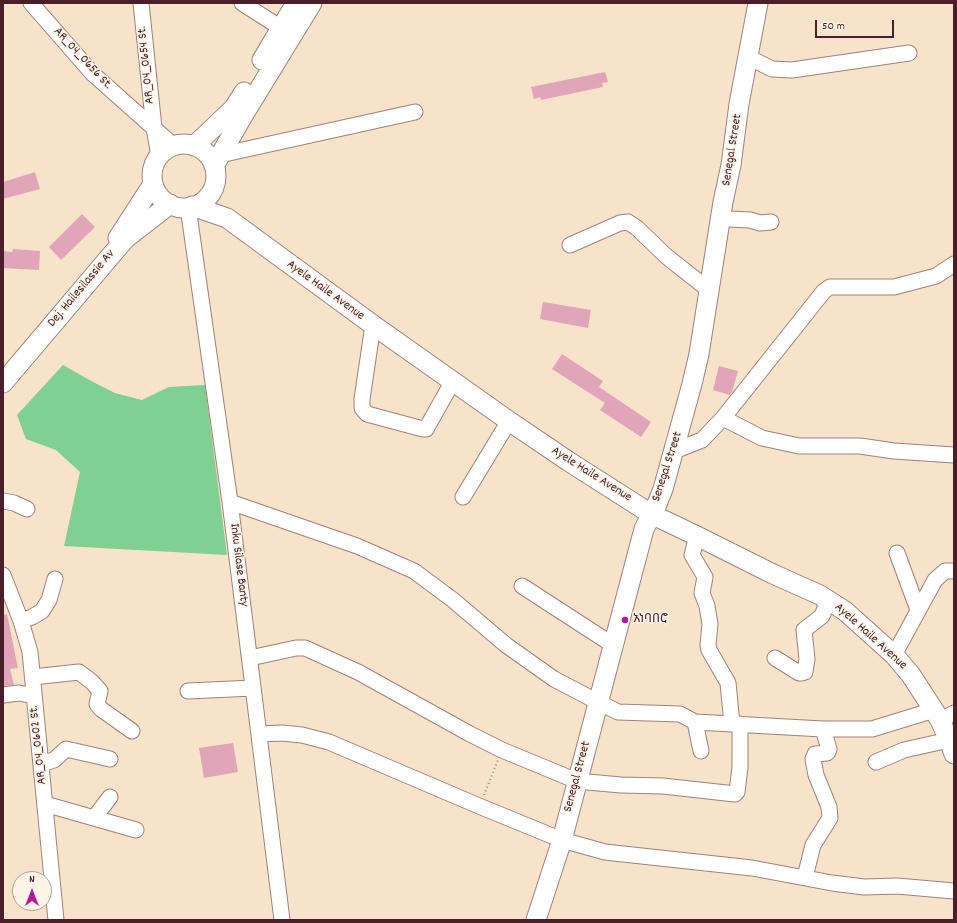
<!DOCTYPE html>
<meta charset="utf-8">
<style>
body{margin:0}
#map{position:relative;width:957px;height:923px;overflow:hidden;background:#f7e3c9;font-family:Dekko,sans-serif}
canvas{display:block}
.frame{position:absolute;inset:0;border:4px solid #4a1f2b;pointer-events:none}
.north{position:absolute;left:12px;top:871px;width:40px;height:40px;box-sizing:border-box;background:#fcf5e5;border:1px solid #b59f9b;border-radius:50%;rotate:0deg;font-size:11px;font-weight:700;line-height:16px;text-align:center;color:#4a1f2b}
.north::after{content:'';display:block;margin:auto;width:14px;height:18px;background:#b5179e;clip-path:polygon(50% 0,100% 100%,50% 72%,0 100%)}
.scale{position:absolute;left:815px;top:20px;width:79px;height:18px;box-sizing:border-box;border:2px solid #4a1f2b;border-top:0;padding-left:5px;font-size:12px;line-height:14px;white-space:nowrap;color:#4a1f2b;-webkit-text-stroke:3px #fcf5e5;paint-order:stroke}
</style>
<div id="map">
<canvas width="957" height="923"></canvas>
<div class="frame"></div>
<div class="north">N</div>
<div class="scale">50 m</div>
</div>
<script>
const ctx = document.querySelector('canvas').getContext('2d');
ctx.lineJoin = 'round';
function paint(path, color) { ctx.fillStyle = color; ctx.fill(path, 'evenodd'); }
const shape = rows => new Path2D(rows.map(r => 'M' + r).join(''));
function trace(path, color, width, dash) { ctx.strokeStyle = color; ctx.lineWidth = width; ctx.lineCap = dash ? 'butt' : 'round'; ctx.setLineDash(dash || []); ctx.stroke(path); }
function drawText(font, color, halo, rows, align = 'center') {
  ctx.font = font + ' Dekko,"Noto Sans Ethiopic",sans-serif'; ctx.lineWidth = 3; ctx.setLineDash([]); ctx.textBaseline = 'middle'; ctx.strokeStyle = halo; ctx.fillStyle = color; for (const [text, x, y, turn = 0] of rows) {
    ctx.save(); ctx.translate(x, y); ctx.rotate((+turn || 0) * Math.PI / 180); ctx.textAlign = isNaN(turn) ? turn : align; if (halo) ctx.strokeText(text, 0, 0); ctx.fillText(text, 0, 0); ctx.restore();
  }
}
const green = shape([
 [63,365,93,382,115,393,142,400,169,387,205,385,227,555,64,546,80,472,56,450,26,439,17,415]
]);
const building = shape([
 [605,72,608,82,602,83,603,87,541,100,540,97,534,99,531,87],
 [35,172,40,189,3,199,3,182],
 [82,214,95,227,61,260,49,247],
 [13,249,40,251,39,270,3,268,3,251,12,252],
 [543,302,591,310,588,328,540,319],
 [562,354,603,381,599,387,651,422,641,437,600,410,605,403,552,369],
 [719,366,738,371,732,392,730,395,713,390],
 [7,614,18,668,10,669,14,685,3,686,3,615],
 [233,743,238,772,204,778,199,748]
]);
const path = shape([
 [484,795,498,760]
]);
const minor = shape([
 [31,3,93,74,174,146],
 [141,3,154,128,159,156],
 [242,3,281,28],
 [748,57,772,69,792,70,909,53],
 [220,155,415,112],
 [188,207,230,502,282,920],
 [721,217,729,219,750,220,760,223,771,222],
 [570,245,620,223,628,222,637,228,666,256,709,290],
 [373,325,362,399,362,408,367,414,423,429,426,429,453,381],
 [723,418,824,291,830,287,894,287,936,276,954,264],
 [674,451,702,440,723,418,762,438,799,446,860,446,894,451,954,455],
 [463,497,509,421],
 [3,501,14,503,27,509],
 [230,502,357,546,414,571,453,600,506,645,554,679,598,702,618,712,680,714,695,722,714,723,823,729,872,729,934,710],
 [697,536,692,555,705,577,702,593,707,606,710,624,708,645,709,650,728,683,732,724],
 [897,553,918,610],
 [3,575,21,621,30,652,56,920],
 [522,586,613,645],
 [21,621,32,617,42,611,49,600,55,579],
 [894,655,935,580,945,571,954,571],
 [250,658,296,648,305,648,358,672,470,734,502,750,577,781,621,785,663,786,735,794,737,792,740,767,740,724],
 [775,658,799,673,802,673,805,672,807,659,804,630,822,616,828,600],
 [33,677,79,672,92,682,100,691,97,704,101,709,132,731],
 [188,691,253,688],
 [3,695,19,693,34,696],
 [940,720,954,713],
 [695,722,701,751],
 [259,734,282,733,302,735,329,742,479,806,562,840,605,852,752,868,832,883,864,887,897,886,954,891],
 [876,762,904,750,949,740],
 [41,764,54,760,66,749,110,759],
 [45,804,136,830],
 [94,818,110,797],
 [805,877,813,845,830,818,829,807,816,775,813,759,815,754,827,753,828,752,829,749,823,729]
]);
const major = shape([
 [262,60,296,3],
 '152 176a32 32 0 1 1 64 0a32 32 0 1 1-64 0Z',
 [194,146,234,108,244,92],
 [214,166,244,114,312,3],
 [192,206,227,218,373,325,509,421,568,461,651,514,697,536,773,574,820,595,845,611,894,655,911,675,940,720,949,740,954,754],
 [118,238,153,184],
 [3,383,125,239,170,204],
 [536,920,562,840,644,529,657,504,663,489,692,384,699,354,723,202,731,165,739,104,758,3]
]);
const markers = [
 [625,620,4,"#b5179e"]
];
const streetNames = [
 ["AR_04_0656 St.",82,59,47],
 ["AR_04_0654 St.",147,65,-96],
 ["Senegal Street",733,150,-81],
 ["Dej. Hailesilassie Av",82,289,-50],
 ["Ayele Haile Avenue",325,291,36],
 ["Senegal Street",668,467,-72],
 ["Ayele Haile Avenue",591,475,32],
 ["Inku Silase Banty",238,565,83],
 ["Ayele Haile Avenue",870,637,42],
 ["AR_04_0602 St.",39,745,-96],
 ["Senegal Street",578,777,-75]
];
const poiNames = [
 ["አነባበሮ",633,620]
];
paint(green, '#7fd091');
paint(building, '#e0a5b8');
trace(minor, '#a0817a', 17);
trace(major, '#a0817a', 21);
trace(path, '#a0817a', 2, [1, 3]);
trace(minor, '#fff', 15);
trace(major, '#fff', 19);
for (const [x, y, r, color] of markers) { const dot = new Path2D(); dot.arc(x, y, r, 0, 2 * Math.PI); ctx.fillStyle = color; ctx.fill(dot); trace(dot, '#fcf5e5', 1.5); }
drawText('13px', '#4a1f2b', '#fcf5e5', streetNames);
drawText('13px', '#4a1f2b', '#fcf5e5', poiNames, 'left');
</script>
